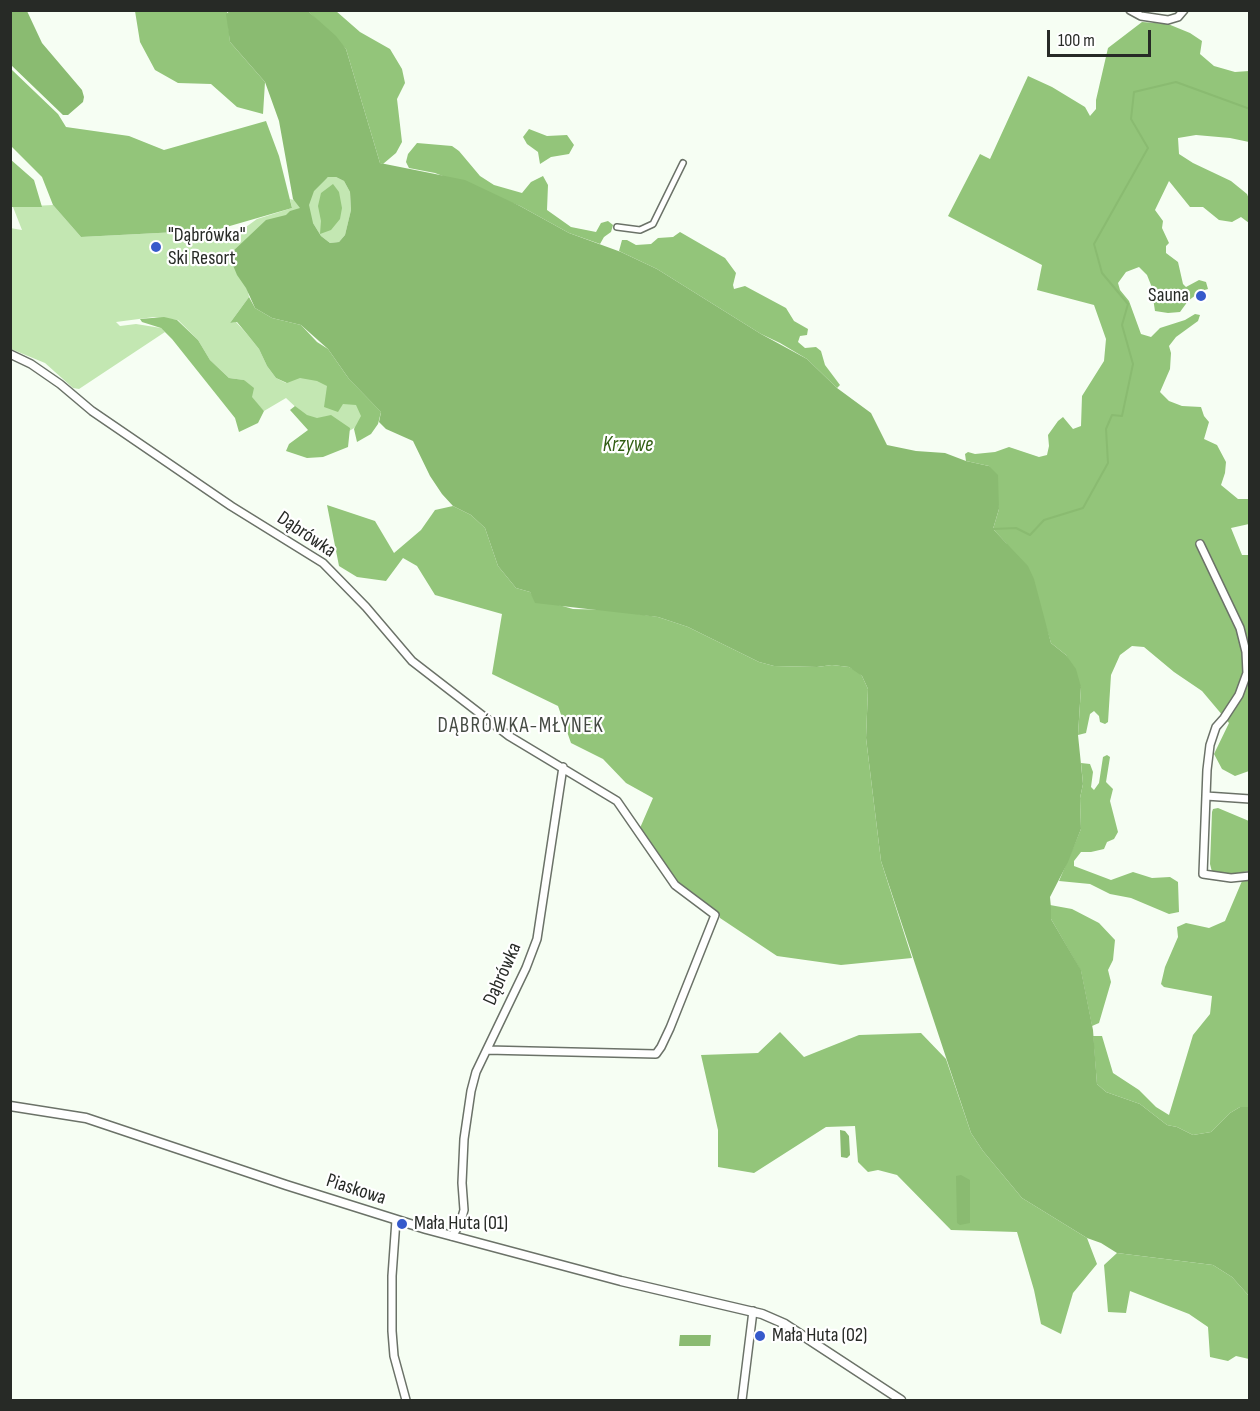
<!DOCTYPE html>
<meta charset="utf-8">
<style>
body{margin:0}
#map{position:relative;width:1260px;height:1411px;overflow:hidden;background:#f6fef3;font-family:"Sofia Sans Condensed",sans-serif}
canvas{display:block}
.frame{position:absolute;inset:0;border:12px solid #272a26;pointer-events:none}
.scale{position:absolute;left:1047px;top:30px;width:104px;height:27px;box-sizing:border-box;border:3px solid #272a26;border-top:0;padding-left:8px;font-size:18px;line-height:21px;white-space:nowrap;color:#272a26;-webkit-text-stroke:4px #fff;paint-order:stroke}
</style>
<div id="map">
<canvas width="1260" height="1411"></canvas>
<div class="frame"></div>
<div class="scale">100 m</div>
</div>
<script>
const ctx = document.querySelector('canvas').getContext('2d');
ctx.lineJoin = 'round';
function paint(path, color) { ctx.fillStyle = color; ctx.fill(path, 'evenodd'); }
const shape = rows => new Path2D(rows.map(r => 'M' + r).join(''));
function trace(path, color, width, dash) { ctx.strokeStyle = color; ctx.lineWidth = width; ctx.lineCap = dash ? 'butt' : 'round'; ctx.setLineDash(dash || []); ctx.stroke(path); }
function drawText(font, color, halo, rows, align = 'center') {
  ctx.font = font + ' "Sofia Sans Condensed",sans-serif'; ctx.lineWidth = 4.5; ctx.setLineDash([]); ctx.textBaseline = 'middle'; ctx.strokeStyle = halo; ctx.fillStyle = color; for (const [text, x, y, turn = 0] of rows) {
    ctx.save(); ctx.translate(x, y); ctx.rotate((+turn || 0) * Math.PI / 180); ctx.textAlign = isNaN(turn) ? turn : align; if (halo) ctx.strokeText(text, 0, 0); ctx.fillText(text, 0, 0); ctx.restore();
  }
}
const green = shape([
 [328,177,336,177,344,181,350,192,351,210,345,235,339,242,330,243,321,236,313,223,243,267,249,297,230,323,236,322,247,334,259,349,267,366,276,378,286,383,307,358,349,379,381,412,339,437,320,430,286,398,264,411,251,397,244,380,229,378,210,360,198,340,178,320,154,317,116,322,120,326,136,324,161,328,165,332,79,389,73,388,45,363,11,349,10,228,22,230,13,207,53,205,81,237,216,230,230,240,239,232,257,219,292,208,290,199,298,201]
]);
const forest = shape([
 [135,11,227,11,230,42,265,82,263,114,237,107,211,84,178,83,155,70,140,42],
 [308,11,336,11,360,32,390,49,402,69,405,83,397,99,402,142,396,153,383,164,380,163,346,49],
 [1142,22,1168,24,1190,33,1202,41,1200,54,1214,66,1235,72,1249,71,1249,142,1230,138,1196,135,1178,138,1179,154,1193,163,1231,181,1247,194,1249,199,1249,223,1241,217,1232,222,1219,220,1203,207,1190,207,1169,181,1155,210,1163,221,1162,228,1169,243,1166,246,1166,253,1178,262,1183,284,1186,287,1199,280,1206,282,1208,289,1201,291,1188,301,1180,312,1168,313,1155,311,1151,285,1147,275,1139,267,1126,272,1118,283,1120,290,1129,301,1141,334,1151,337,1160,328,1185,320,1195,314,1200,315,1198,321,1176,337,1169,346,1171,353,1170,369,1160,392,1169,401,1182,406,1201,407,1204,416,1209,422,1204,439,1217,445,1226,462,1225,473,1221,485,1238,499,1249,499,1249,524,1231,528,1242,555,1249,555,1249,771,1235,776,1222,769,1214,754,1229,723,1202,691,1174,672,1144,647,1132,646,1120,655,1111,675,1108,722,1105,724,1100,722,1099,716,1094,711,1090,714,1086,733,1078,735,1081,688,1066,655,1051,643,1046,627,1006,543,993,529,999,509,989,466,966,461,965,454,968,452,975,454,995,452,1009,447,1039,457,1047,455,1049,446,1048,435,1058,421,1063,417,1073,429,1081,426,1082,396,1104,361,1106,339,1094,305,1037,290,1042,265,948,216,980,154,990,159,1028,76,1052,87,1085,107,1090,116,1096,109,1096,100,1108,48],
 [11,69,58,114,66,127,129,136,164,150,266,121,279,156,292,208,216,230,81,237,53,205,42,177,11,146],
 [529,129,547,136,567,135,574,145,569,154,551,157,540,164,538,152,527,144,523,137],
 [417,143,452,146,459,151,480,176,494,185,522,193,531,182,543,176,548,185,547,210,571,227,596,232,601,223,608,221,613,225,611,232,604,237,600,244,569,233,520,206,435,173,409,168,406,162,408,154],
 [10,159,34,180,42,207,11,207],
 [333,184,339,192,342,208,340,219,331,230,320,234,321,221,318,206,321,193],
 [680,232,725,258,736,273,733,285,734,289,745,286,786,308,794,321,808,329,807,335,800,336,798,342,805,348,816,347,821,351,825,365,840,385,837,388,807,359,780,343,761,334,657,269,619,251,622,240,627,240,636,245,651,244,658,238,673,237],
 [249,297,255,308,272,318,301,325,317,342,328,349,349,379,381,412,378,424,371,434,357,442,354,429,361,416,356,405,343,404,338,412,324,407,327,386,317,381,300,378,287,383,276,378,267,366,259,349,247,334,237,322,230,323],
 [164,317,177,320,198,340,210,360,229,378,244,380,254,388,252,397,264,411,258,423,239,432,235,418,172,339,161,328,142,322,140,319],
 [295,406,307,415,317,418,331,415,350,428,348,447,323,457,307,458,286,451,289,444,308,430,290,410],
 [327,505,375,521,394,553,421,530,435,510,453,506,471,515,485,528,498,566,516,588,530,592,534,598,573,609,611,610,658,617,688,627,759,662,774,666,817,667,832,665,849,667,857,671,862,676,868,689,866,738,881,861,912,958,841,965,777,956,720,918,720,914,673,878,640,828,653,798,626,783,603,759,571,743,558,706,492,674,502,614,435,595,417,566,403,558,386,581,357,577,339,566],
 [1107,755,1110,757,1106,782,1113,789,1110,801,1118,832,1114,839,1107,842,1104,849,1091,852,1081,852,1074,861,1074,866,1111,880,1133,872,1152,878,1170,877,1178,882,1179,912,1169,914,1131,898,1110,894,1090,884,1059,881,1081,829,1080,798,1083,784,1081,763,1090,764,1093,772,1091,787,1094,790,1099,783,1103,757],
 [1218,808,1249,821,1249,871,1232,874,1212,872,1210,864,1212,812,1213,809],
 [1249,880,1249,1107,1240,1107,1230,1113,1211,1132,1193,1135,1177,1127,1167,1125,1140,1104,1106,1092,1097,1084,1093,1036,1102,1036,1113,1073,1139,1090,1156,1107,1169,1115,1193,1035,1210,1014,1212,996,1164,987,1161,984,1165,967,1178,937,1177,927,1186,923,1209,928,1225,921,1242,881],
 [1050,905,1072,909,1099,923,1115,940,1113,960,1108,970,1111,982,1099,1023,1092,1026,1081,971,1051,919],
 [780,1032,804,1057,859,1035,921,1033,946,1059,971,1133,983,1151,1022,1198,1087,1238,1097,1264,1073,1293,1061,1334,1041,1324,1034,1290,1017,1232,951,1230,897,1175,878,1170,868,1172,858,1162,855,1126,826,1127,754,1173,718,1167,718,1130,701,1055,758,1053],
 [1117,1253,1213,1265,1232,1277,1249,1296,1249,1359,1236,1356,1228,1361,1210,1357,1208,1327,1189,1314,1130,1291,1126,1313,1108,1312,1104,1265]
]);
const water = shape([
 [231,10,308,11,336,36,346,49,380,163,465,180,520,206,569,233,621,252,657,269,761,334,807,359,837,388,871,413,887,445,916,451,945,453,966,461,989,466,998,475,999,509,993,529,1028,566,1034,579,1051,643,1066,655,1076,669,1081,687,1078,735,1083,784,1080,798,1081,829,1068,862,1050,897,1051,908,1051,919,1081,970,1093,1030,1097,1084,1106,1092,1140,1104,1167,1125,1177,1127,1193,1135,1211,1132,1230,1113,1240,1107,1249,1107,1249,1296,1232,1277,1213,1265,1117,1253,1101,1243,1087,1238,1022,1198,983,1151,971,1133,881,861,866,738,868,689,862,676,849,667,832,665,817,667,774,666,759,662,688,627,658,617,535,603,530,592,516,588,498,566,485,528,471,515,453,506,442,494,430,476,413,441,386,429,379,422,381,412,349,379,328,349,301,325,272,318,255,308,246,288,237,275,230,258,230,254,266,220,286,215,290,211,300,208,293,199,279,121,265,82,230,42,226,14],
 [328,177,336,177,344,181,350,192,351,210,345,235,339,242,330,243,321,236,313,223,309,205,314,191],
 [10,11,27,11,42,43,82,90,84,97,83,102,68,115,63,115,11,65],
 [840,1130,845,1131,849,1136,850,1155,847,1158,841,1157],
 [961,1175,970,1180,970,1223,960,1225,957,1223,956,1176],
 [680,1335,711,1335,710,1346,679,1346]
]);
const stream = shape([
 [993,529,1016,528,1030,535,1044,520,1083,508,1108,463,1106,429,1112,415,1122,416,1133,364,1122,325,1128,304,1102,273,1094,244,1148,148,1131,119,1134,92,1176,82,1250,109]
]);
const pedestrian = shape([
 [617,227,640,230,653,224,683,163]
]);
const minor = shape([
 [1130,10,1141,16,1168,20,1178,17,1184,10],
 [10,354,31,364,60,384,92,411,231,506,323,563,366,607,412,661,509,736,617,801,675,885,715,915,670,1028,661,1047,656,1054,487,1050],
 [1200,544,1240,628,1246,652,1247,673,1239,695,1224,718,1216,727,1210,745,1207,770,1203,874,1231,878,1250,876],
 [1206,796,1250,799],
 [396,1220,392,1276,392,1331,394,1356,406,1400],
 [452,1236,460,1224,464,1210,462,1183,464,1139,471,1091,476,1072,526,968,537,939,563,767],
 [742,1400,753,1311]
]);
const tertiary = shape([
 [10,1106,86,1118,286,1185,426,1229,621,1281,762,1314,785,1324,901,1400]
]);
const markers = [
 [156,247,6,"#365acb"],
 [1201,296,6,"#365acb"],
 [402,1224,6,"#365acb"],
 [760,1336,6,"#365acb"]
];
const poiNames = [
 ["\"Dąbrówka\"",168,236],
 ["Ski Resort",168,259],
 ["Sauna",1189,296,"right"],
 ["Mała Huta (01)",414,1224],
 ["Mała Huta (02)",772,1336]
];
const streetNames = [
 ["Dąbrówka",306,535,34],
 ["Dąbrówka",503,974,-66],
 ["Piaskowa",356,1190,18]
];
const waterNames = [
 ["Krzywe",628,446]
];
const neighbourhoodNames = [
 ["DĄBRÓWKA-MŁYNEK",521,727]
];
paint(green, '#c3e7b2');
paint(forest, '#93c57a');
paint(water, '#8abb71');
trace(stream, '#8abb71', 2);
trace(pedestrian, '#6b7268', 8);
trace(minor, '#6b7268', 10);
trace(tertiary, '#6b7268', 11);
trace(pedestrian, '#fff', 5);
trace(minor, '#fff', 7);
trace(tertiary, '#fff', 8);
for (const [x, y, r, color] of markers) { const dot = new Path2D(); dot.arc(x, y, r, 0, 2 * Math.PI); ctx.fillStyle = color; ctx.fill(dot); trace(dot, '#fff', 2); }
drawText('20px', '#272a26', '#fff', poiNames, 'left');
drawText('20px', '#272a26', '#fff', streetNames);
drawText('italic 21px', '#315e13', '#fff', waterNames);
ctx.letterSpacing = '1.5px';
drawText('21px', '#454b43', '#fff', neighbourhoodNames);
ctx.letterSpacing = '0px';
</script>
